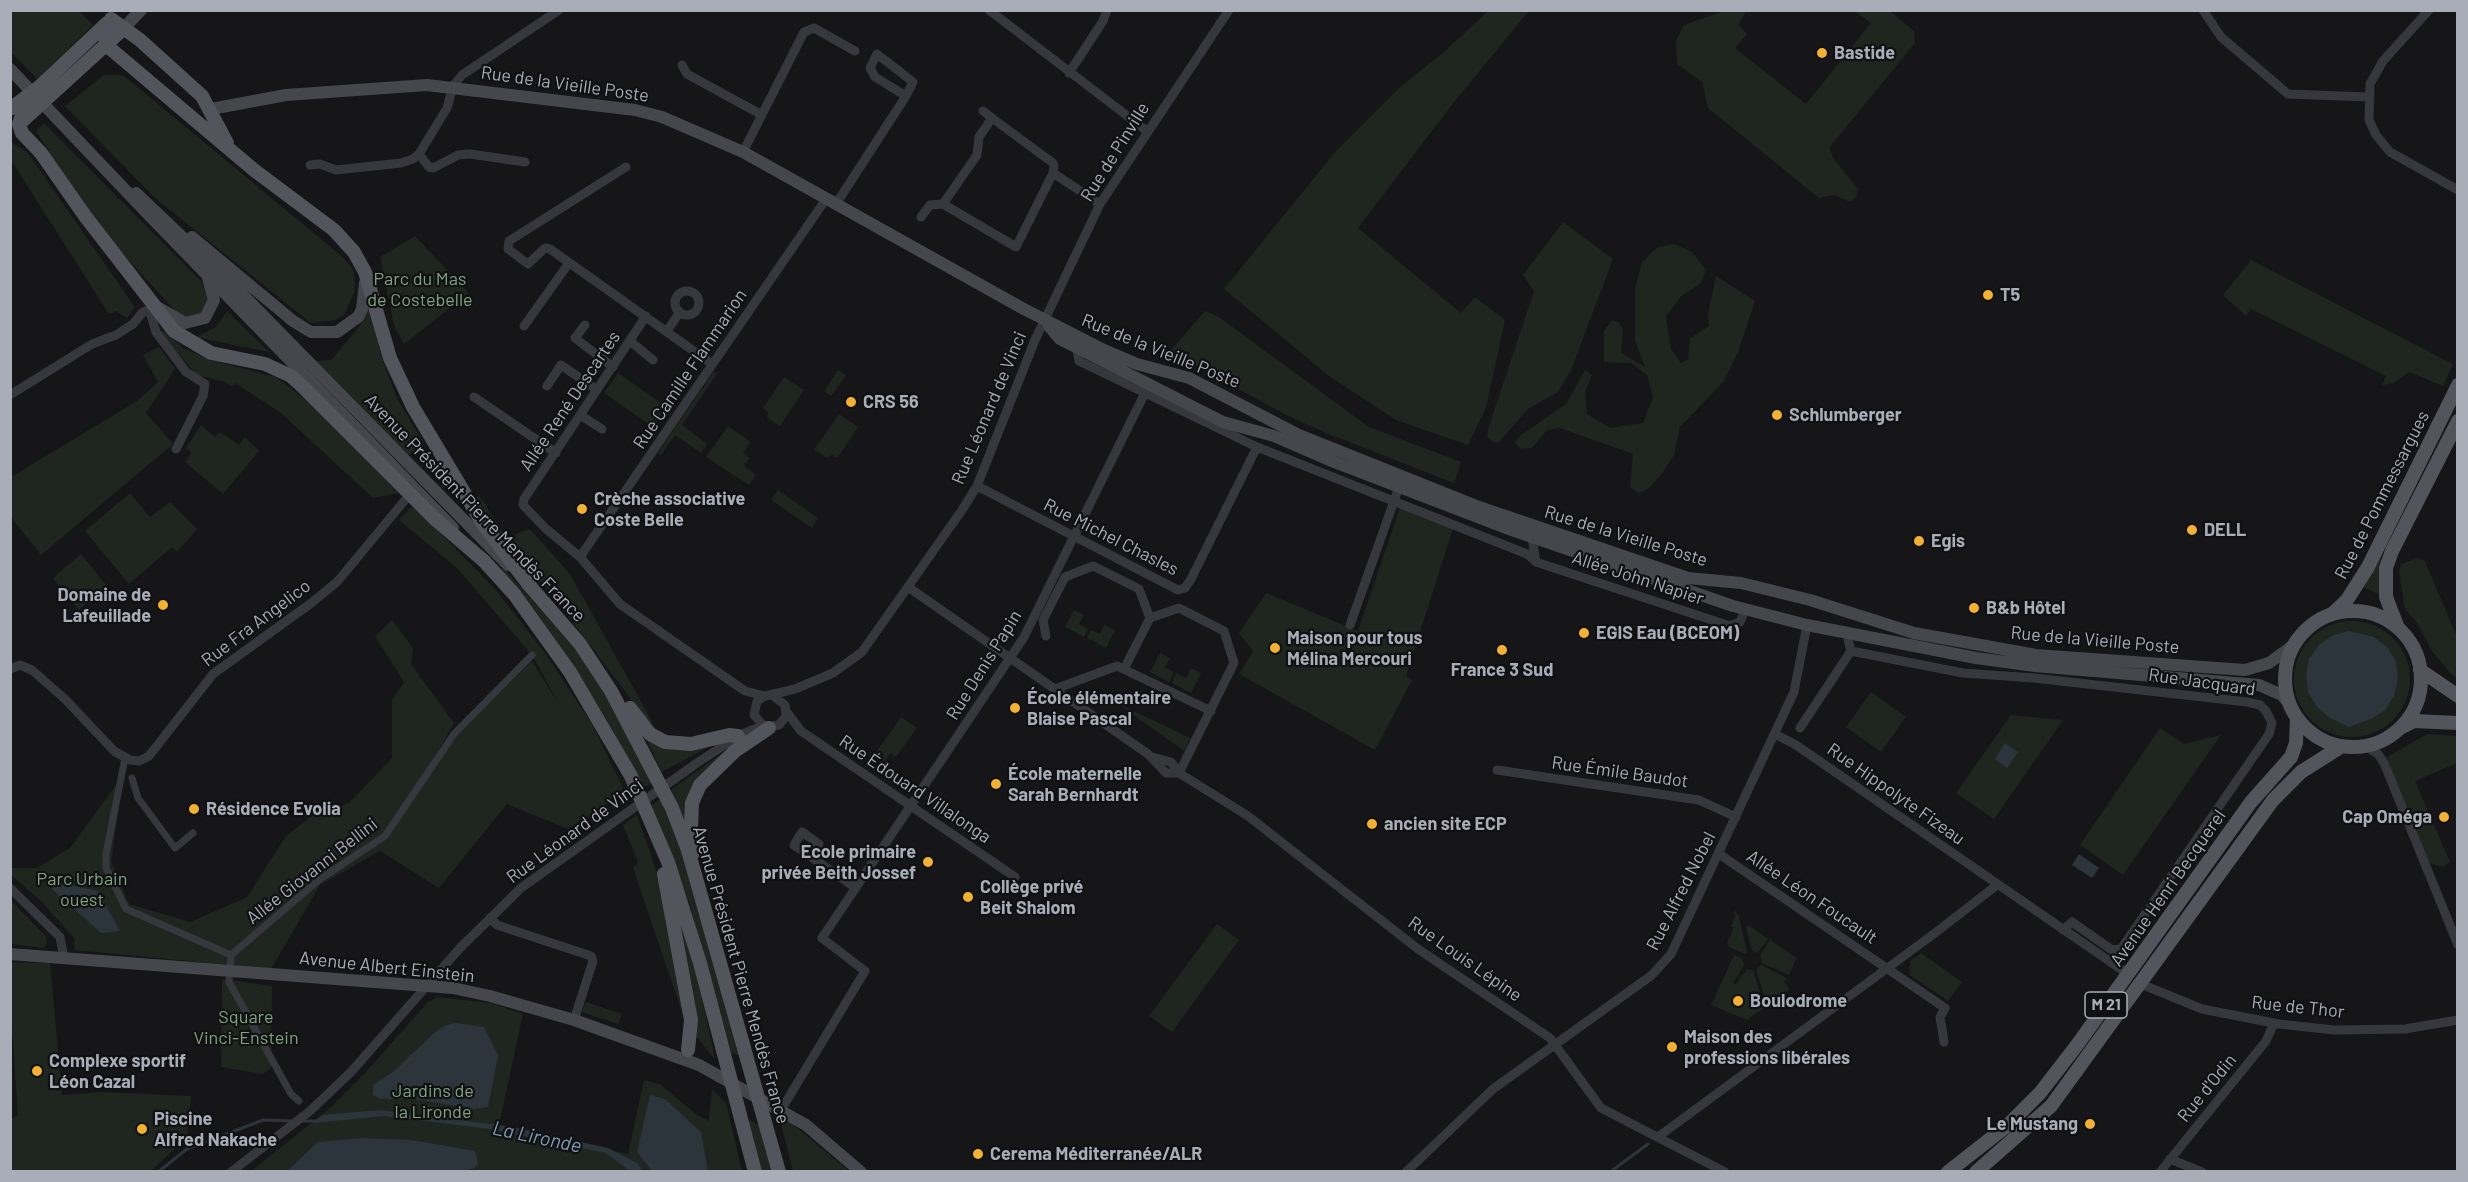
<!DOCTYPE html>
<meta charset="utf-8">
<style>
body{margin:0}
#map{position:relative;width:2468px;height:1182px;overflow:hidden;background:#161618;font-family:Barlow,sans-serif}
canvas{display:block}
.frame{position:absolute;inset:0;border:12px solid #a8adb8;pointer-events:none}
</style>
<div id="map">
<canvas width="2468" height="1182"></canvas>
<div class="frame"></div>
</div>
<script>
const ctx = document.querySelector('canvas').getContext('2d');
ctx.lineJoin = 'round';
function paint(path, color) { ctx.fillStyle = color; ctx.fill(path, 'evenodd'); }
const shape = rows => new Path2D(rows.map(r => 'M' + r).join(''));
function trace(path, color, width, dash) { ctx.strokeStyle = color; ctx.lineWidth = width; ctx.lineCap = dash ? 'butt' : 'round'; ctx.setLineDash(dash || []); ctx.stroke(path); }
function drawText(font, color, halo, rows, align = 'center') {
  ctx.font = font + ' Barlow,sans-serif'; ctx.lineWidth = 4.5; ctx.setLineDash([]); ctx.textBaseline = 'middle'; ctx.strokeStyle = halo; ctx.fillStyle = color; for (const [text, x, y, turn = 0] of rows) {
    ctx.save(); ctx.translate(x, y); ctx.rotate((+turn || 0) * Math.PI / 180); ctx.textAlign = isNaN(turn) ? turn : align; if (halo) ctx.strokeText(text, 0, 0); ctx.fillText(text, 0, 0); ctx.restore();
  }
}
const green = shape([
 [10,11,79,11,93,25,37,79,11,52],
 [1488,11,1529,11,1454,102,1358,228,1461,313,1475,297,1505,320,1486,408,1468,445,1396,420,1329,376,1224,289,1336,151,1400,87,1444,52],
 [1724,11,1746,11,1739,25,1747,34,1735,48,1806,104,1871,23,1855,11,1890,11,1914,31,1915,43,1829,148,1834,159,1858,189,1856,197,1850,202,1834,195,1819,198,1708,108,1702,82,1677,64,1676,40,1684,25],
 [104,75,123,75,345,259,354,271,355,291,344,315,335,320,311,323,155,198,65,106],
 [44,123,202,282,208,299,202,313,186,317,178,314,112,242,83,204,36,131],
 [11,142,27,152,135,307,127,318,116,311,109,314,11,160],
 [1563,222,1613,259,1571,370,1558,392,1528,409,1499,442,1494,443,1487,436,1488,429,1534,291,1523,275],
 [415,236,469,293,404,344,394,325,380,257],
 [1674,244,1692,252,1706,270,1700,284,1681,296,1666,317,1671,349,1681,363,1688,359,1690,338,1709,326,1708,314,1716,276,1755,301,1738,352,1724,381,1680,427,1674,455,1663,472,1649,488,1639,493,1630,487,1633,454,1560,428,1547,430,1532,448,1520,449,1515,442,1521,435,1566,404,1585,370,1592,375,1585,392,1587,414,1610,428,1643,423,1653,397,1647,375,1631,363,1604,362,1604,331,1612,320,1618,322,1623,329,1621,353,1645,367,1635,340,1635,288,1642,262,1658,247],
 [2251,260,2453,364,2443,386,2409,372,2394,383,2382,385,2386,376,2251,309,2246,316,2223,295],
 [370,295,381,356,397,398,424,444,408,456,316,361,331,360,354,333,361,324],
 [227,311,269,352,195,337,216,327],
 [1205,311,1219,317,1369,427,1461,462,1454,483,1326,433,1286,415,1195,365,1167,355],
 [164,330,183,348,210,360,276,377,323,414,398,493,373,498,281,413,235,383,232,387,225,382,197,375,160,333],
 [159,347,175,369,146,413,173,444,41,555,11,517,11,477,137,401,158,382,143,355],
 [838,370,846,375,831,396,824,391],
 [718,372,682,425,707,444,701,453,675,435,661,455,658,453,713,373],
 [618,373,667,407,653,427,604,393],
 [784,377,804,390,780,426,767,418,768,412,763,408],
 [839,414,858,427,837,458,832,455,827,458,814,450],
 [201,425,215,437,220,432,239,445,245,437,259,451,223,494,185,462,191,453,186,448],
 [728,426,751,442,743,453,750,458,744,466,756,475,749,485,706,457],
 [778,490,818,518,812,528,771,500],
 [470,491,483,501,501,530,513,543,516,534,530,529,570,574,654,725,647,720,549,591,510,550],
 [130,493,150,517,170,502,197,529,177,552,172,547,129,584,85,531],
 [415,507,496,590,545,653,592,724,625,792,568,829,507,804,439,888,380,851,320,885,271,969,75,950,74,938,41,901,11,875,10,868,37,868,70,848,116,785,119,807,111,862,129,904,190,922,247,897,286,836,313,815,349,803,392,758,392,700,404,682,375,636,392,620,413,648,411,664,454,723,391,833,456,736,532,661,561,708,532,655,457,568,399,520,410,508],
 [1400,508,1453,529,1406,676,1412,680,1375,750,1239,674,1253,651,1239,633,1266,593,1358,631],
 [81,554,107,586,79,610,53,578],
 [2379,558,2383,560,2379,574,2380,593,2378,594,2363,587],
 [2417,558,2425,561,2457,637,2457,678,2450,673,2432,651,2418,624,2405,609,2399,572,2401,564],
 [503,567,573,647,606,692,653,782,643,788,608,722,575,668,501,570],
 [1074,610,1084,615,1079,624,1088,629,1084,637,1065,627],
 '2294 679a58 58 0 1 1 116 0a58 58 0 1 1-116 0Z',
 [1104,625,1115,630,1106,648,1087,638,1091,630,1100,634],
 [1160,653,1170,658,1165,667,1174,672,1169,682,1150,672],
 [1191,668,1201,673,1191,693,1172,683,1176,673,1186,678],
 [1871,692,1906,717,1881,752,1846,727],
 [1114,693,1117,703,1190,738,1184,751,1117,703,1107,707,1097,704,1095,700],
 [2011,715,2063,720,1994,819,1956,793],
 [901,717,917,728,896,757,890,753,885,761,875,754],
 [2160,728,2184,744,2221,735,2123,875,2080,845],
 [2427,734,2457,736,2457,763,2415,781,2450,862,2443,867,2422,861,2387,757],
 [651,739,714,744,662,772,647,741],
 [732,746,691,789,685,805,685,825,671,790],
 [661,798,679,842,741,1056,729,1053,690,905,651,806],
 [637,815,660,881,686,1024,633,868,638,862,623,825],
 [11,900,46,937,47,943,44,948,11,944],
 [676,903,696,970,715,1060,696,1036],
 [1734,909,1739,917,1747,952,1745,954,1729,947,1727,943,1734,928,1731,926,1735,917],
 [1217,924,1239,940,1172,1032,1149,1016],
 [1749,925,1768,939,1758,953,1752,951,1746,927],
 [1770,940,1797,958,1789,975,1762,963,1760,955],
 [1921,953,1962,982,1948,1001,1910,975,1910,961],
 [1734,955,1742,958,1744,966,1733,983,1736,984,1747,969,1753,970,1765,1007,1747,1020,1711,1005],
 [11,962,50,963,62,1095,102,1092,191,1096,187,1137,151,1171,11,1171,10,1119,18,1115,11,1013],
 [1761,965,1787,978,1784,982,1790,989,1767,1005,1756,969],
 [222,979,272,986,271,1068,263,1074,221,1067],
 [438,997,490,1003,523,1014,499,1125,628,1154,644,1080,660,1084,697,1115,709,1121,712,1089,726,1103,742,1171,250,1172,329,1109,366,1072,428,1002],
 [586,1002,622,1014,618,1024,582,1012],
 [778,1112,838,1162,849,1171,793,1171],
 [748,1119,761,1126,773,1171,762,1171]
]);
const water = shape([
 [2349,631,2374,637,2387,647,2396,662,2398,679,2394,696,2385,710,2371,719,2349,727,2330,718,2317,707,2308,692,2306,675,2309,659,2319,645,2333,635],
 [2005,743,2018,752,2007,768,1995,759],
 [2079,854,2099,868,2092,878,2072,865],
 [55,882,98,891,120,931,101,933,52,889],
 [455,1023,484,1027,498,1055,488,1107,475,1109,413,1099,381,1099,373,1095,373,1085,393,1072,433,1034,444,1026],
 [650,1095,665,1099,701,1132,708,1171,652,1171,637,1152],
 [380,1110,514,1127,608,1148,637,1163,643,1171,630,1171,606,1153,490,1129,384,1116,313,1123,322,1115],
 [363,1138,412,1140,475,1151,478,1162,475,1168,465,1171,287,1171,318,1142]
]);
const stream = shape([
 [303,1121,317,1121],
 [158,1172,187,1149,263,1120,293,1121],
 [1610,1172,1648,1144]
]);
const pedestrian = shape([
 [125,758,106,854,106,868,126,909,231,955],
 [132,778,138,798,175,848,193,833],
 [299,1101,291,1094,229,982,231,955,320,879,385,836,454,734,532,655]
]);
const minor = shape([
 [989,10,1147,131],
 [2203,10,2221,37,2288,94,2368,97],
 [2429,10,2383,61,2370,84,2369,120,2376,135,2390,152,2458,190],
 [682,65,687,74,762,115],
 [1069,73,1103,21,1107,10],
 [983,111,992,118,1053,163,1054,166,1053,173,1016,247,943,204,977,155,979,137,992,118],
 [743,152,804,32,814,28,855,51],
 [419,154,429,167,433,168,458,155,470,154,525,162],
 [310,165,320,164,336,170,401,163,413,159,419,154,447,108,453,86,462,75,559,10],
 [626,167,509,241,508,249,528,264,545,248,550,249,712,364],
 [1053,173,1100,204],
 [836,204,906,96,913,82,877,54,870,68,875,77,906,96],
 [921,217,930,205,943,204],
 '675 303a12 12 0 1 1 24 0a12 12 0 1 1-24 0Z',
 [156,306,151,315,156,332,186,372,205,384,203,396,176,449],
 [646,316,524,499,523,505,545,528,580,557,620,604,745,691,765,696],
 [585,325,575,338,613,367],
 [524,326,569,263],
 [667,331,680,312],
 [630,341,653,360],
 [1077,348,1079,361,1257,447,1527,554,1536,562,1730,626,1740,622,1745,610],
 [547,386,561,365,597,390],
 [10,395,92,344,116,335,133,324,143,312,156,306],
 [474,397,556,453],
 [580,415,602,429],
 [977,486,1178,590,1185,588,1191,579,1257,447],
 [1532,538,1536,562],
 [580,557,826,199],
 [908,587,1148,754,1166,773,1179,773],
 [1150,618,1179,608,1224,631,1234,663,1179,773],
 [1350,625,1399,487],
 [1846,632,1851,651,1963,673,2034,678,2247,702,2260,705,2266,711,2272,723,2269,734,2121,949,2112,950,2072,922,2063,930],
 [1046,636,1043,620,1065,577,1093,566,1139,589,1150,618],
 [1125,667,1150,618],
 [10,669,20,665,32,670,66,700,114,751,130,760,139,761,149,756,213,674,310,604,337,582,410,494],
 [1055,689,1117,666,1211,711],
 [773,696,785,705,786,716,779,725,765,727,754,715,757,701,765,696,795,689,833,673,862,652,962,510,977,486,1035,340,1100,204,1229,10],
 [786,711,801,731,1015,877],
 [1800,728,1851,651],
 [1775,734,1796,745,2128,974],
 [2365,746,2378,754,2384,763,2458,945],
 [1152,757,1171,762,1179,773,1248,816,1418,949,1550,1038,1601,1108,1725,1172],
 [1497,770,1699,800,1736,817],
 [1719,854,1945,1008,1940,1017,1944,1042],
 [810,856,819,844,802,832,794,845,856,888],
 [10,888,60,937,64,958],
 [490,918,497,925,591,956,593,961,574,1020],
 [2141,984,2202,1009,2279,1024,2334,1030,2405,1029,2458,1020],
 [781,1110,865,971,822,938,1024,637,1145,393],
 [1658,1137,1935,933,1997,885],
 [2170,1159,2202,1172],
 [231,1172,310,1111,351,1072,460,948,521,888,697,763,738,736,762,726],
 [1406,1172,1493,1089,1652,975,1671,954,1794,692,1807,625],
 [2160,1172,2266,1041,2274,1023]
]);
const secondary = shape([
 [123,29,141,10],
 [10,69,147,213,453,528],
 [211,109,286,95,427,85,635,110,662,117,743,152,1022,308,1104,350,1137,364,1189,378,1299,435,1479,507,1688,578,1741,583,1810,600,1914,633,2036,655,2245,670,2269,663,2295,644],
 [136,193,236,288,508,565],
 [192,237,293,321,311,332,337,332,358,317,362,309,365,283],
 [157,307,185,323,205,318,214,300,208,278],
 [1049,326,1060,339,1223,422,1274,436,1334,462,1506,528,1733,606,1807,625,1976,658,2035,666,2259,685,2282,695,2290,705],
 [10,954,453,988,490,996,574,1020,699,1065,806,1125,861,1172]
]);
const primary = shape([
 [111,19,105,34,106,45,254,170,334,230,354,252,365,272,390,358,413,407,483,524,529,585,580,644,611,691,672,808,688,850,779,1172],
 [111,19,140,40,202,96,227,143],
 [38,88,22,115,19,124,22,133,41,153,85,216,174,331,211,353,265,364,291,376,301,385,435,519,484,561,514,594,570,672,631,776,668,862,700,963,755,1172],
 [10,109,38,88,107,23],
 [20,123,123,29],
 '2285 679a68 68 0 1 1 136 0a68 68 0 1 1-136 0Z',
 [2332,614,2347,600,2368,567,2458,385],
 [2398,628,2386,597,2386,568,2392,551,2458,421],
 [2420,670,2458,696],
 [630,708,650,734,665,742,691,744,729,735,738,736],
 [2402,727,2414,721,2458,723],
 [697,851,691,827,692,803,700,785,735,751,769,728],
 [664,874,691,1020,688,1050],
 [1948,1172,2008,1125,2040,1093,2077,1045,2251,802,2291,757,2296,743,2297,718],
 [1976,1172,2051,1106,2273,800,2301,772,2342,746]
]);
const markers = [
 [1822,53,6,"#f2b134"],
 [1988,295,6,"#f2b134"],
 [851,402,6,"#f2b134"],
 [1777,415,6,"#f2b134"],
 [582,509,6,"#f2b134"],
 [2192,530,6,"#f2b134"],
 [1919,541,6,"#f2b134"],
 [163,605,6,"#f2b134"],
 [1974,608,6,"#f2b134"],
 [1584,633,6,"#f2b134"],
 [1275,648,6,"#f2b134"],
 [1502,650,6,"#f2b134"],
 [1015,708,6,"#f2b134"],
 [996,784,6,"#f2b134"],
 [194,809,6,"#f2b134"],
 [2444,817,6,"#f2b134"],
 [1372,824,6,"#f2b134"],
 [928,862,6,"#f2b134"],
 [968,897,6,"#f2b134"],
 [1738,1001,6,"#f2b134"],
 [1672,1047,6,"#f2b134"],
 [37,1071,6,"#f2b134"],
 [2090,1124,6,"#f2b134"],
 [142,1129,6,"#f2b134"],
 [978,1154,6,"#f2b134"]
];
const shields = [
 [2106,1005,42]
];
const shieldNames = [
 ["M 21",2106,1005]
];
const poiNames = [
 ["Bastide",1834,53],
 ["T5",2000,295],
 ["CRS 56",863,402],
 ["Schlumberger",1789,415],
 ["Crèche associative",594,499],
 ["Coste Belle",594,520],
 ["DELL",2204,530],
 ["Egis",1931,541],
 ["Domaine de",151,595,"right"],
 ["Lafeuillade",151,616,"right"],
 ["B&b Hôtel",1986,608],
 ["EGIS Eau (BCEOM)",1596,633],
 ["Maison pour tous",1287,638],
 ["Mélina Mercouri",1287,659],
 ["France 3 Sud",1502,670,"center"],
 ["École élémentaire",1027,698],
 ["Blaise Pascal",1027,719],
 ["École maternelle",1008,774],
 ["Sarah Bernhardt",1008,795],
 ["Résidence Evolia",206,809],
 ["Cap Oméga",2432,817,"right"],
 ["ancien site ECP",1384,824],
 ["Ecole primaire",916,852,"right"],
 ["privée Beith Jossef",916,873,"right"],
 ["Collège privé",980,887],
 ["Beit Shalom",980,908],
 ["Boulodrome",1750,1001],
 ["Maison des",1684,1037],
 ["professions libérales",1684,1058],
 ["Complexe sportif",49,1061],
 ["Léon Cazal",49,1082],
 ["Piscine",154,1119],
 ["Alfred Nakache",154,1140],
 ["Le Mustang",2078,1124,"right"],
 ["Cerema Méditerranée/ALR",990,1154]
];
const streetNames = [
 ["Rue de la Vieille Poste",565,84,8],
 ["Rue de Pinville",1115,152,-58],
 ["Rue de la Vieille Poste",1161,351,22],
 ["Rue Camille Flammarion",690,369,-56],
 ["Allée René Descartes",570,401,-56],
 ["Rue Léonard de Vinci",989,408,-67],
 ["Rue de Pommessargues",2382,495,-63],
 ["Avenue Président Pierre Mendès France",475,508,46],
 ["Rue de la Vieille Poste",1626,536,17],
 ["Rue Michel Chasles",1111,537,27],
 ["Allée John Napier",1638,578,18],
 ["Rue Fra Angelico",256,623,-37],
 ["Rue de la Vieille Poste",2095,640,5],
 ["Rue Denis Papin",984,665,-58],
 ["Rue Jacquard",2202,682,8],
 ["Rue Émile Baudot",1620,772,8],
 ["Rue Édouard Villalonga",915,789,34],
 ["Rue Hippolyte Fizeau",1896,794,35],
 ["Rue Léonard de Vinci",575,831,-36],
 ["Allée Giovanni Bellini",312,871,-38],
 ["Avenue Henri Becquerel",2168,888,-55],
 ["Rue Alfred Nobel",1681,891,-63],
 ["Allée Léon Foucault",1812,897,34],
 ["Rue Louis Lépine",1465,959,35],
 ["Avenue Albert Einstein",387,967,6],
 ["Avenue Président Pierre Mendès France",741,975,74],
 ["Rue de Thor",2298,1007,6],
 ["Rue d'Odin",2207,1088,-51]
];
const parkNames = [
 ["Parc du Mas",420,279],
 ["de Costebelle",420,300],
 ["Parc Urbain",82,879],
 ["ouest",82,900],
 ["Square",246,1017],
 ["Vinci-Enstein",246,1038],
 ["Jardins de",433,1091],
 ["la Lironde",433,1112]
];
const waterNames = [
 ["La Lironde",537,1137,12]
];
paint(green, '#1e261f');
paint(water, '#2c353c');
trace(stream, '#2c353c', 3);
trace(pedestrian, '#37383d', 7);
trace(minor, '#37383d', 9);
trace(secondary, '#45474d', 12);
trace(primary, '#53555c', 14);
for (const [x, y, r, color] of markers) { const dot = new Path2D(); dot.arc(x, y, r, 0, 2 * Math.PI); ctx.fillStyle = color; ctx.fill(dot); trace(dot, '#111113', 2); }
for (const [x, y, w] of shields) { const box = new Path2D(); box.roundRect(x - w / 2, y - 13, w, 26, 4.5); ctx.fillStyle = '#111113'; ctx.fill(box); trace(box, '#a8adb8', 1.5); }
drawText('bold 16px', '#a8adb8', null, shieldNames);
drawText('bold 18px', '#a8adb8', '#111113', poiNames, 'left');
drawText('18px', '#a8adb8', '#111113', streetNames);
drawText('18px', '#7fa381', '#111113', parkNames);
drawText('italic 20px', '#7f9bb3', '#111113', waterNames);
</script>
